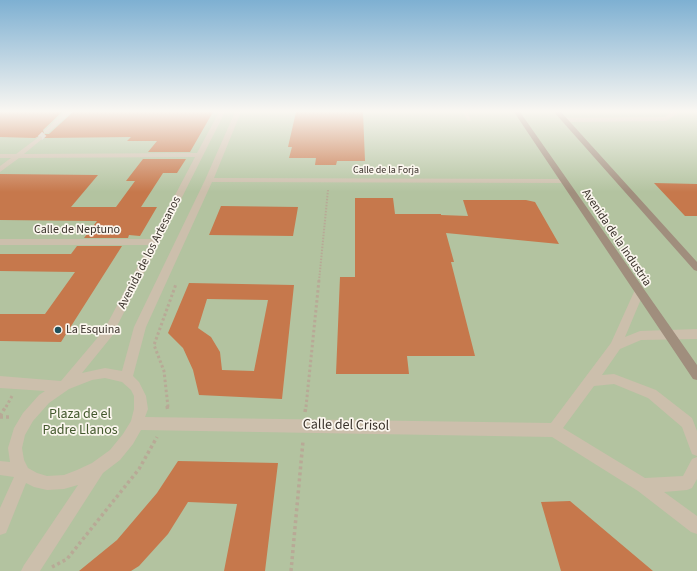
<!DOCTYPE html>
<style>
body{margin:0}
canvas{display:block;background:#f4ede1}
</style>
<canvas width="697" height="571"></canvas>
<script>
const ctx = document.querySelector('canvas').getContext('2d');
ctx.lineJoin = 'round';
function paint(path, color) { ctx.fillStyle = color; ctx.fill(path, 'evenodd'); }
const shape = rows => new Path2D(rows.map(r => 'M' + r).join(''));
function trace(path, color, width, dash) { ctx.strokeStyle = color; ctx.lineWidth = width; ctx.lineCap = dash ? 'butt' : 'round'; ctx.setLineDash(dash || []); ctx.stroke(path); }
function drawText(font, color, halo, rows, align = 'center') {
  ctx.font = font + ' "Source Sans 3",sans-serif'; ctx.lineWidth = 3.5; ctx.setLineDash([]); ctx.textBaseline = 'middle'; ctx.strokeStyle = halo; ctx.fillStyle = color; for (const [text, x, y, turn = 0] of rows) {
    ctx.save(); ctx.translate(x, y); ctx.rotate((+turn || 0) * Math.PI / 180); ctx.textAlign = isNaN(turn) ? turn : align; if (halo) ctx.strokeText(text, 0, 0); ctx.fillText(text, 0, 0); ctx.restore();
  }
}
const green = shape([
 [0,112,697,112,697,571,0,571]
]);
const building = shape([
 [0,112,62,112,43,130,44,134,49,134,73,112,213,112,190,152,148,152,157,141,127,141,131,137,44,138,41,135,35,138,0,137],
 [296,112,363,112,365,161,337,161,336,165,315,165,316,158,289,158,292,147,288,147],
 [143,159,186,159,177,173,163,173,141,207,157,207,140,236,129,235,128,238,84,238,97,221,0,220,0,174,98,175,71,207,116,207,135,181,126,181],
 [654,183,697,184,697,216,685,216],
 [355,198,393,198,395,214,441,214,441,215,468,216,463,200,526,200,535,202,559,244,446,233,454,262,451,262,475,356,407,356,409,374,336,374,340,277,355,277],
 [221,206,298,207,293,236,209,235],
 [77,246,122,246,61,342,0,341,0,314,45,314,75,272,0,271,0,254,71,254],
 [189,283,294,285,282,399,199,395,193,370,183,348,168,333],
 [207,299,268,300,254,371,222,370,220,352,211,337,198,328],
 [178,461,278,463,265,571,224,571,237,504,188,502,168,534,139,566,131,571,79,571,117,540,157,493],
 [570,501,653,571,561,571,541,502]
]);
const streetTunnel = shape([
 [40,138,46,132]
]);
const pathFar2 = shape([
 [319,281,328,190]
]);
const pathFar1 = shape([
 [6,407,12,396],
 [168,407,164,371,154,345,176,284],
 [306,407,319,280]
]);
const path = shape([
 [167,406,168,411],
 [305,412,306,406],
 [0,416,6,406],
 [0,417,11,417],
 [52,567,67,559,139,469,157,437],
 [291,571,303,441]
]);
const lane = shape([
 [463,112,467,112,471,120,470,121,468,121,463,112]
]);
const street = shape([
 [65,112,72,112,48,133,44,133,44,131,65,112],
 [219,112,225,112,112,336,82,373,105,368,122,371,134,327,205,180,235,112,241,112,214,178,566,179,566,183,563,183,212,182,146,327,133,376,139,382,146,396,148,409,145,417,551,423,611,343,634,292,635,289,639,288,643,289,644,292,625,337,640,331,697,329,697,339,641,340,620,349,602,375,614,374,656,390,692,418,697,431,697,456,692,454,682,427,648,398,614,384,594,386,563,428,645,478,683,476,692,459,697,457,697,479,692,488,687,490,664,492,697,516,697,534,691,532,638,491,552,437,141,430,133,444,120,460,103,473,40,571,21,571,24,565,78,485,64,489,47,490,34,487,26,483,6,533,0,535,0,508,14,477,0,475,0,461,10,462,8,448,14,428,23,413,39,395,45,391,0,388,0,376,61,381,104,330,149,245,0,245,0,239,152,239,195,157,19,158,0,172,0,166,11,158,0,158,0,154,16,154,40,136,42,137,42,139,24,154,197,153,219,112],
 [105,378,122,382,131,390,134,396,134,409,131,421,123,434,110,450,92,463,77,470,64,475,47,476,37,473,28,468,24,460,22,448,25,435,33,421,49,403,69,389,92,380,105,378],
 [670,112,676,112,677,114,666,121,564,122,561,120,564,118,665,117,670,112]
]);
const secondary = shape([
 [514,112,520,112,697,365,697,380,693,379,514,112],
 [554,112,561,112,697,262,697,271,694,270,554,112]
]);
const markers = [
 [58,330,4,"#20515c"]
];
const farStreetnames = [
 ["Calle de la Forja",386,171]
];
const streetNames = [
 ["Calle de Neptuno",77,230],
 ["Avenida de la Industria",616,238,56],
 ["Avenida de los Artesanos",150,253,-63]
];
const poiNames = [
 ["La Esquina",66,330]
];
const nearParknames = [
 ["Plaza de el",80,415],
 ["Padre Llanos",80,431]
];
const nearStreetnames = [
 ["Calle del Crisol",346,426,1]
];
paint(green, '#b3c3a0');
paint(building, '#c6784c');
trace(streetTunnel, '#cfc8bd', 6, [6, 3.5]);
trace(pathFar2, '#b8a996', 2, [1.5, 1.5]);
trace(pathFar1, '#b8a996', 3, [2.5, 2.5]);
trace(path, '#b8a996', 3.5, [3, 3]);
paint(lane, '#ccbfac');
paint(street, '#ccbfac');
paint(secondary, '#a08e7d');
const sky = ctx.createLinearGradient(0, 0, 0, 192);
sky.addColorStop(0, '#7eb0d2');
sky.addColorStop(0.58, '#faf7f2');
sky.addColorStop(1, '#faf7f200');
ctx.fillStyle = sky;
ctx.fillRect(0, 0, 697, 192);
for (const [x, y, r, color] of markers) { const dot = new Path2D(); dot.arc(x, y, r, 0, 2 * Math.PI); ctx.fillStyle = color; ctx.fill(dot); trace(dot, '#fbf6ee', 1.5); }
drawText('10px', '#3a322b', '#fbf6ee', farStreetnames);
drawText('12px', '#3a322b', '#fbf6ee', streetNames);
drawText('12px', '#3a322b', '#fbf6ee', poiNames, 'left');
drawText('14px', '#44592e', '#fbf6ee', nearParknames);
drawText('14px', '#3a322b', '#fbf6ee', nearStreetnames);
</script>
